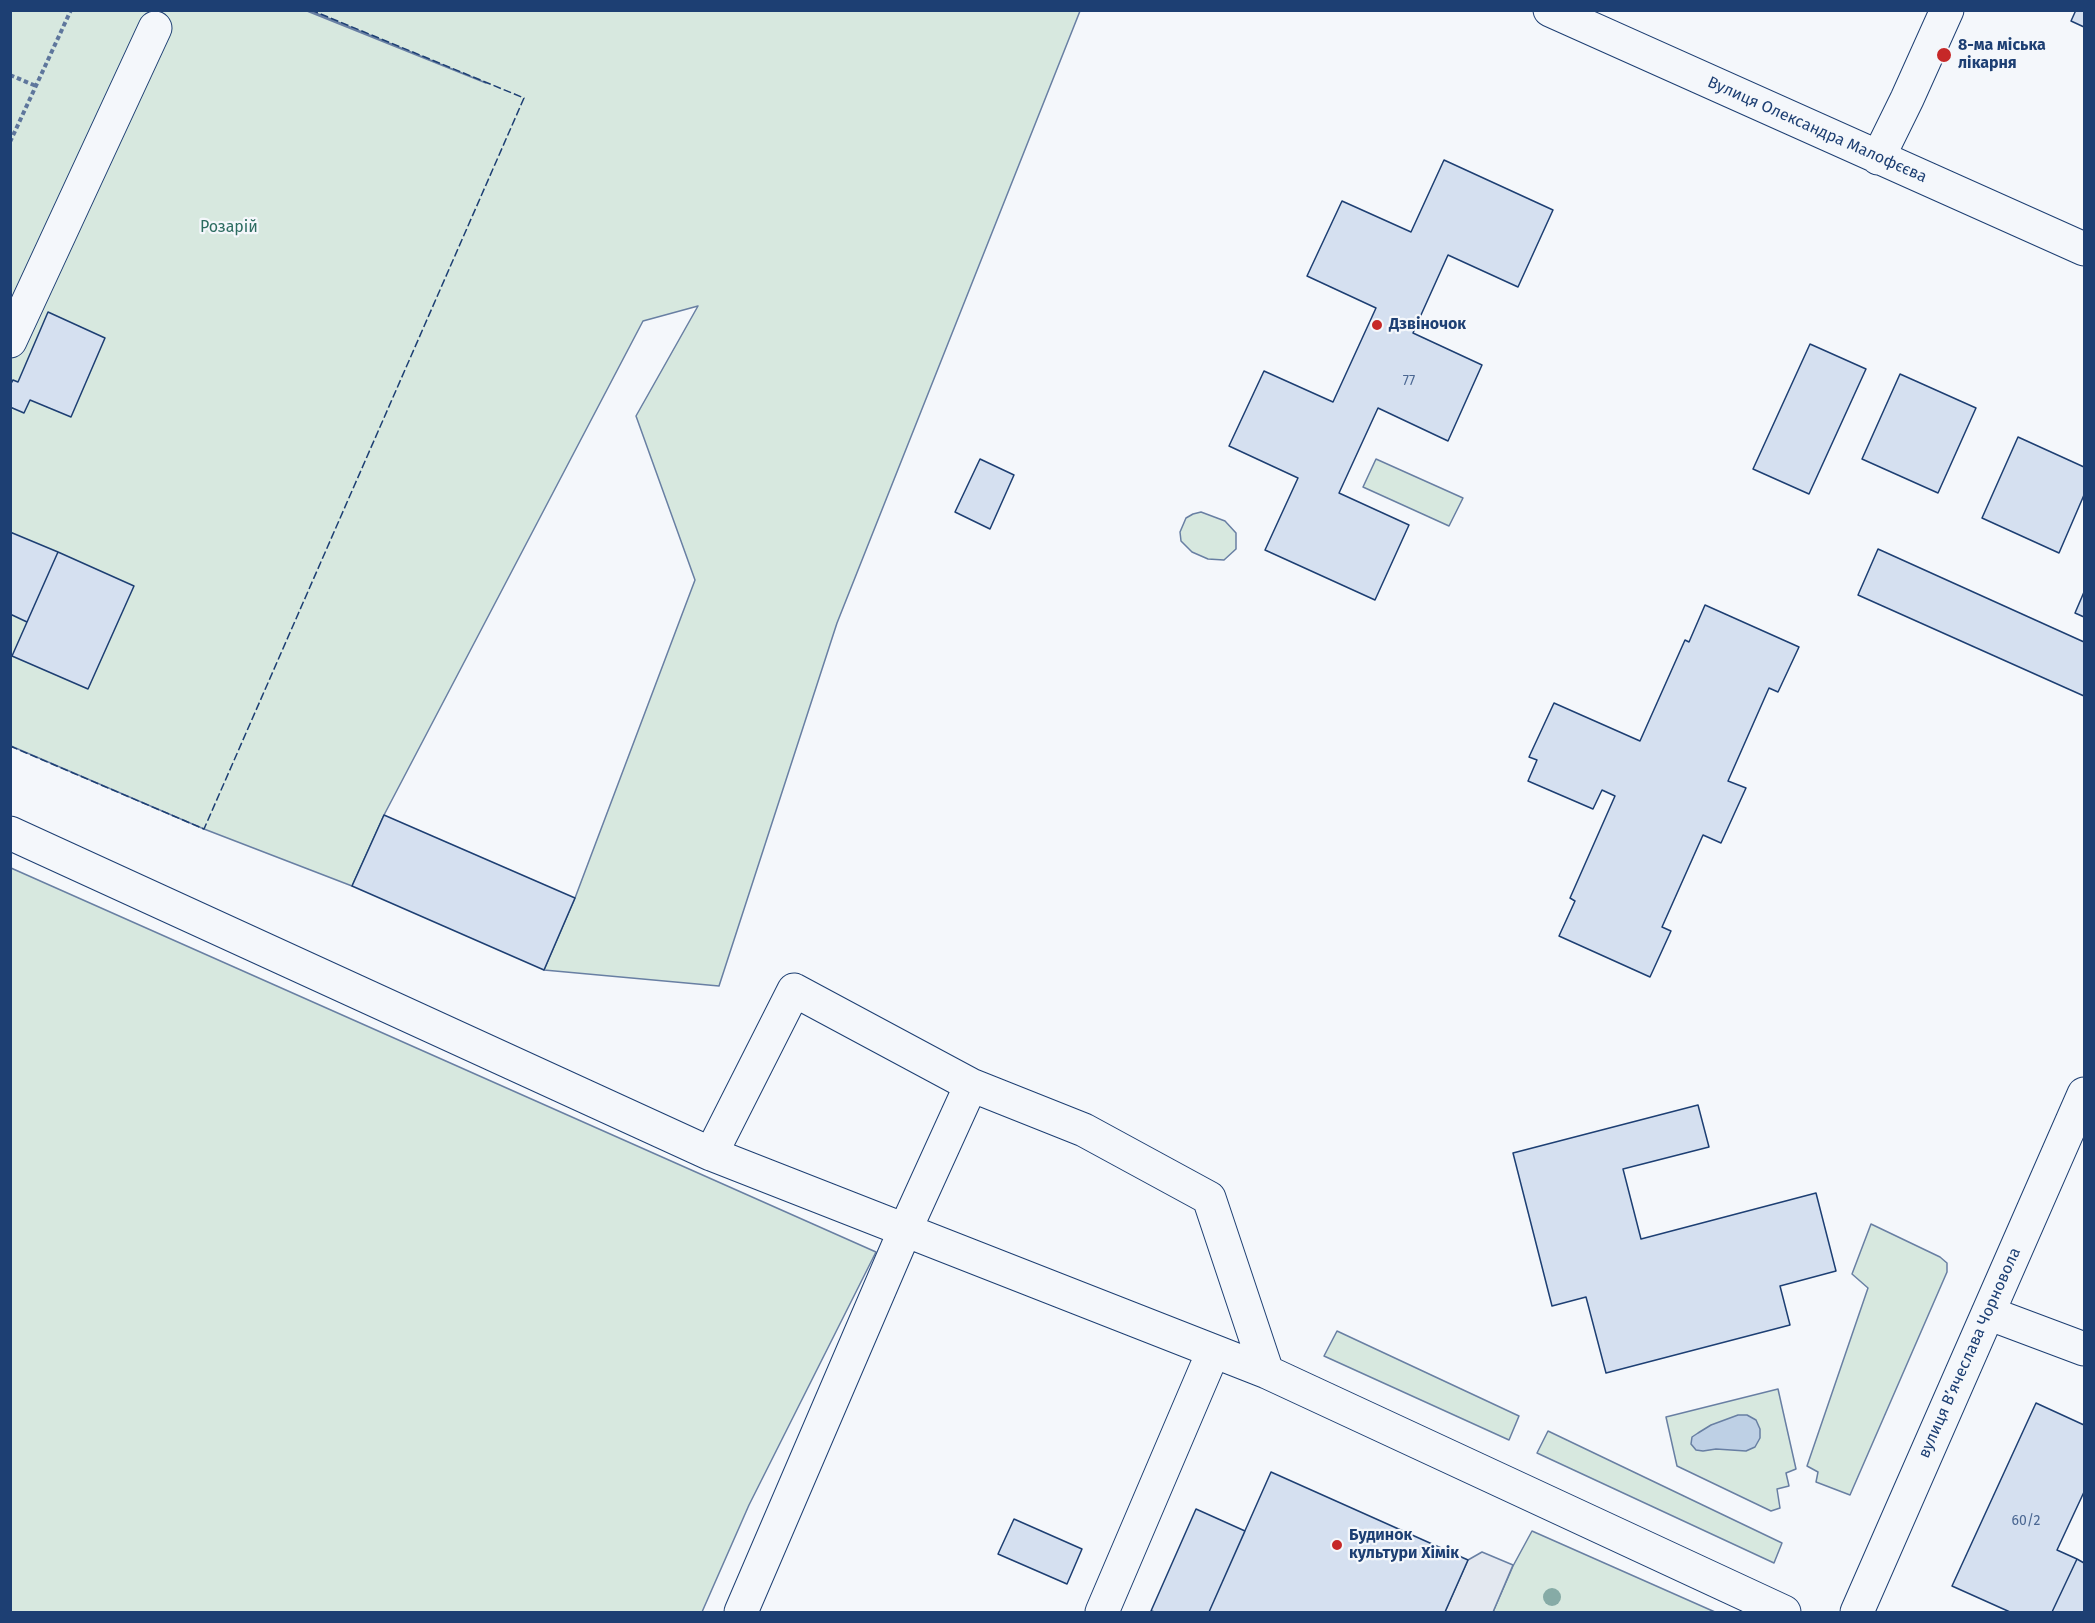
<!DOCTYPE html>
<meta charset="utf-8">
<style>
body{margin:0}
#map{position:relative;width:2095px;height:1623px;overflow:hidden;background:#f4f7fb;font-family:"Fira Sans",sans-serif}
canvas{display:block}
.frame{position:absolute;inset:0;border:12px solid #1d3f73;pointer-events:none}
</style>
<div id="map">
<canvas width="2095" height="1623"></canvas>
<div class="frame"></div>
</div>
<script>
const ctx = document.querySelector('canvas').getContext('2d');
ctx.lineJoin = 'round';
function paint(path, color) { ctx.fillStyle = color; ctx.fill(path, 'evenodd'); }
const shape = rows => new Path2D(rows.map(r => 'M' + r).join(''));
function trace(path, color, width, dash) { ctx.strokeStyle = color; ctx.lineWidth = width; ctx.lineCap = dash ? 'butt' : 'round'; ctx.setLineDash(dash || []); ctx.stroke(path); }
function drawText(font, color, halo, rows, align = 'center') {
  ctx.font = font + ' "Fira Sans",sans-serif'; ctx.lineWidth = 4.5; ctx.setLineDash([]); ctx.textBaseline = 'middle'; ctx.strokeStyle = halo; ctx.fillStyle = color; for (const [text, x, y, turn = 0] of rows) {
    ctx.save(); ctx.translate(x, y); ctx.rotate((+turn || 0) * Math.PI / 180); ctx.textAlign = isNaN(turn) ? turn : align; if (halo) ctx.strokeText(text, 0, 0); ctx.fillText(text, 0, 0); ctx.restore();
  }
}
const green = shape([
 [11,11,307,11,486,83,311,11,1080,11,837,623,719,986,544,970,575,898,695,580,636,416,698,306,643,321,384,815,352,886,204,829,11,746,11,11],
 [1376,459,1463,498,1449,526,1363,487,1376,459],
 [1201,512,1225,521,1236,533,1236,549,1224,560,1208,559,1192,552,1181,541,1180,532,1186,518,1193,514,1201,512],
 [11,868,876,1252,749,1505,702,1612,11,1612,11,868],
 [1871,1224,1940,1257,1947,1263,1947,1272,1850,1495,1816,1482,1818,1472,1807,1466,1868,1288,1852,1274,1871,1224],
 [1337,1331,1519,1416,1509,1440,1324,1356,1337,1331],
 [1778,1389,1796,1469,1786,1473,1789,1486,1777,1489,1780,1508,1771,1511,1677,1466,1666,1417,1778,1389],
 [1548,1431,1782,1543,1774,1563,1537,1453,1548,1431],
 [1532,1531,1715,1612,1493,1612,1513,1566,1532,1531]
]);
const parking = shape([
 [1482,1552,1513,1565,1493,1612,1445,1612,1468,1560,1482,1552]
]);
const water = shape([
 [1738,1415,1747,1415,1756,1420,1760,1429,1760,1438,1755,1447,1746,1451,1716,1449,1703,1451,1696,1450,1691,1444,1692,1437,1698,1433,1711,1425,1738,1415]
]);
const building = shape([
 [2076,10,2084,10,2084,27,2071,21,2076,10],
 [1444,160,1553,210,1518,287,1448,255,1416,326,1413,333,1482,365,1448,441,1378,408,1339,493,1409,525,1375,600,1265,550,1298,478,1229,446,1264,371,1333,402,1376,308,1307,276,1342,201,1411,232,1444,160],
 [48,312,105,338,71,417,30,400,24,413,10,407,10,385,13,380,18,382,48,312],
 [1810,344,1866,369,1809,494,1753,469,1810,344],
 [1900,374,1976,408,1938,493,1862,459,1900,374],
 [2018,437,2084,467,2084,495,2059,553,1982,518,2018,437],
 [980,459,1014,475,990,529,955,512,980,459],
 [10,532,58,552,27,622,10,614,10,532],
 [1878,549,2084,642,2084,696,1858,595,1878,549],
 [58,552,134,586,88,689,12,656,58,552],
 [2084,592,2084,617,2075,613,2084,592],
 [1705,605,1799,647,1778,692,1769,688,1728,781,1746,788,1721,843,1703,835,1662,927,1671,931,1650,977,1559,936,1575,901,1570,898,1615,796,1602,790,1593,809,1528,781,1537,760,1529,757,1554,703,1640,741,1685,640,1689,642,1705,605],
 [384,815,575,898,544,970,352,886,384,815],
 [1698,1105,1709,1147,1623,1169,1641,1239,1816,1193,1836,1271,1780,1286,1790,1325,1606,1373,1586,1297,1552,1306,1513,1153,1698,1105],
 [2036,1403,2084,1425,2084,1492,2057,1550,2077,1559,2052,1612,2010,1612,1952,1586,2036,1403],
 [1271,1472,1468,1560,1445,1612,1209,1612,1271,1472],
 [1196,1509,1245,1531,1209,1612,1155,1612,1151,1611,1196,1509],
 [1014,1519,1082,1549,1067,1584,998,1554,1014,1519],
 [2077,1559,2084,1563,2084,1612,2052,1612,2077,1559]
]);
const path = shape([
 [10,75,36,86],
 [10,142,71,10]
]);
const minor = shape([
 [1550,10,2084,249],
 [1878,158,1907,99,1947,10],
 [10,341,155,28],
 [10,833,711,1154,1267,1372,1784,1612],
 [711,1154,794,990,971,1085,1084,1130,1209,1198,1267,1372],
 [1988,1313,2084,1349],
 [741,1612,905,1230,971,1085],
 [1102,1612,1213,1352],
 [1857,1612,2084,1094]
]);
const fence = shape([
 [10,746,204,829,524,98,311,10]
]);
const trees = [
 [1552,1597]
];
const markers = [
 [1944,55,8,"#c62828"],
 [1377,325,6,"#c62828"],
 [1337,1545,6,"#c62828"]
];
const numberNames = [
 ["77",1409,381],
 ["60/2",2026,1521]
];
const poiNames = [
 ["8-ма міська",1958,46],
 ["лікарня",1958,64],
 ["Дзвіночок",1389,325],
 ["Будинок",1349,1536],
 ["культури Хімік",1349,1554]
];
const streetNames = [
 ["Вулиця Олександра Малофєєва",1817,130,24],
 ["вулиця Вʼячеслава Чорновола",1970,1353,-66]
];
const parkNames = [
 ["Розарій",229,228]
];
paint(green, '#d7e8df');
trace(green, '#687fa3', 1.5);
paint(parking, '#e3e8f0');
trace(parking, '#687fa3', 1.5);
paint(water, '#bed0e5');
trace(water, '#687fa3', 1.5);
paint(building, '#d5e0f0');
trace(building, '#1d3f73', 1.5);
trace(minor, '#1d3f73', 35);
trace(path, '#5e769c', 4, [4.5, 3]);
trace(minor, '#f4f7fb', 33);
trace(fence, '#1d3f73', 1.5, [8, 3]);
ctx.fillStyle = '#86aba6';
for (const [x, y] of trees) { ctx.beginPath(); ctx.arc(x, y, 9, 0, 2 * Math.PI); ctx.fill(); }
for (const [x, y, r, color] of markers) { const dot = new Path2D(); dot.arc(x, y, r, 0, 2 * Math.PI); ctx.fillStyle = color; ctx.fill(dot); trace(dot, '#f4f7fb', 2); }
drawText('14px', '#4b6792', null, numberNames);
drawText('bold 16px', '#1d3f73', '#f4f7fb', poiNames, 'left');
drawText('16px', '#1d3f73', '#f4f7fb', streetNames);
drawText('16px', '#2c6c60', '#f4f7fb', parkNames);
</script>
